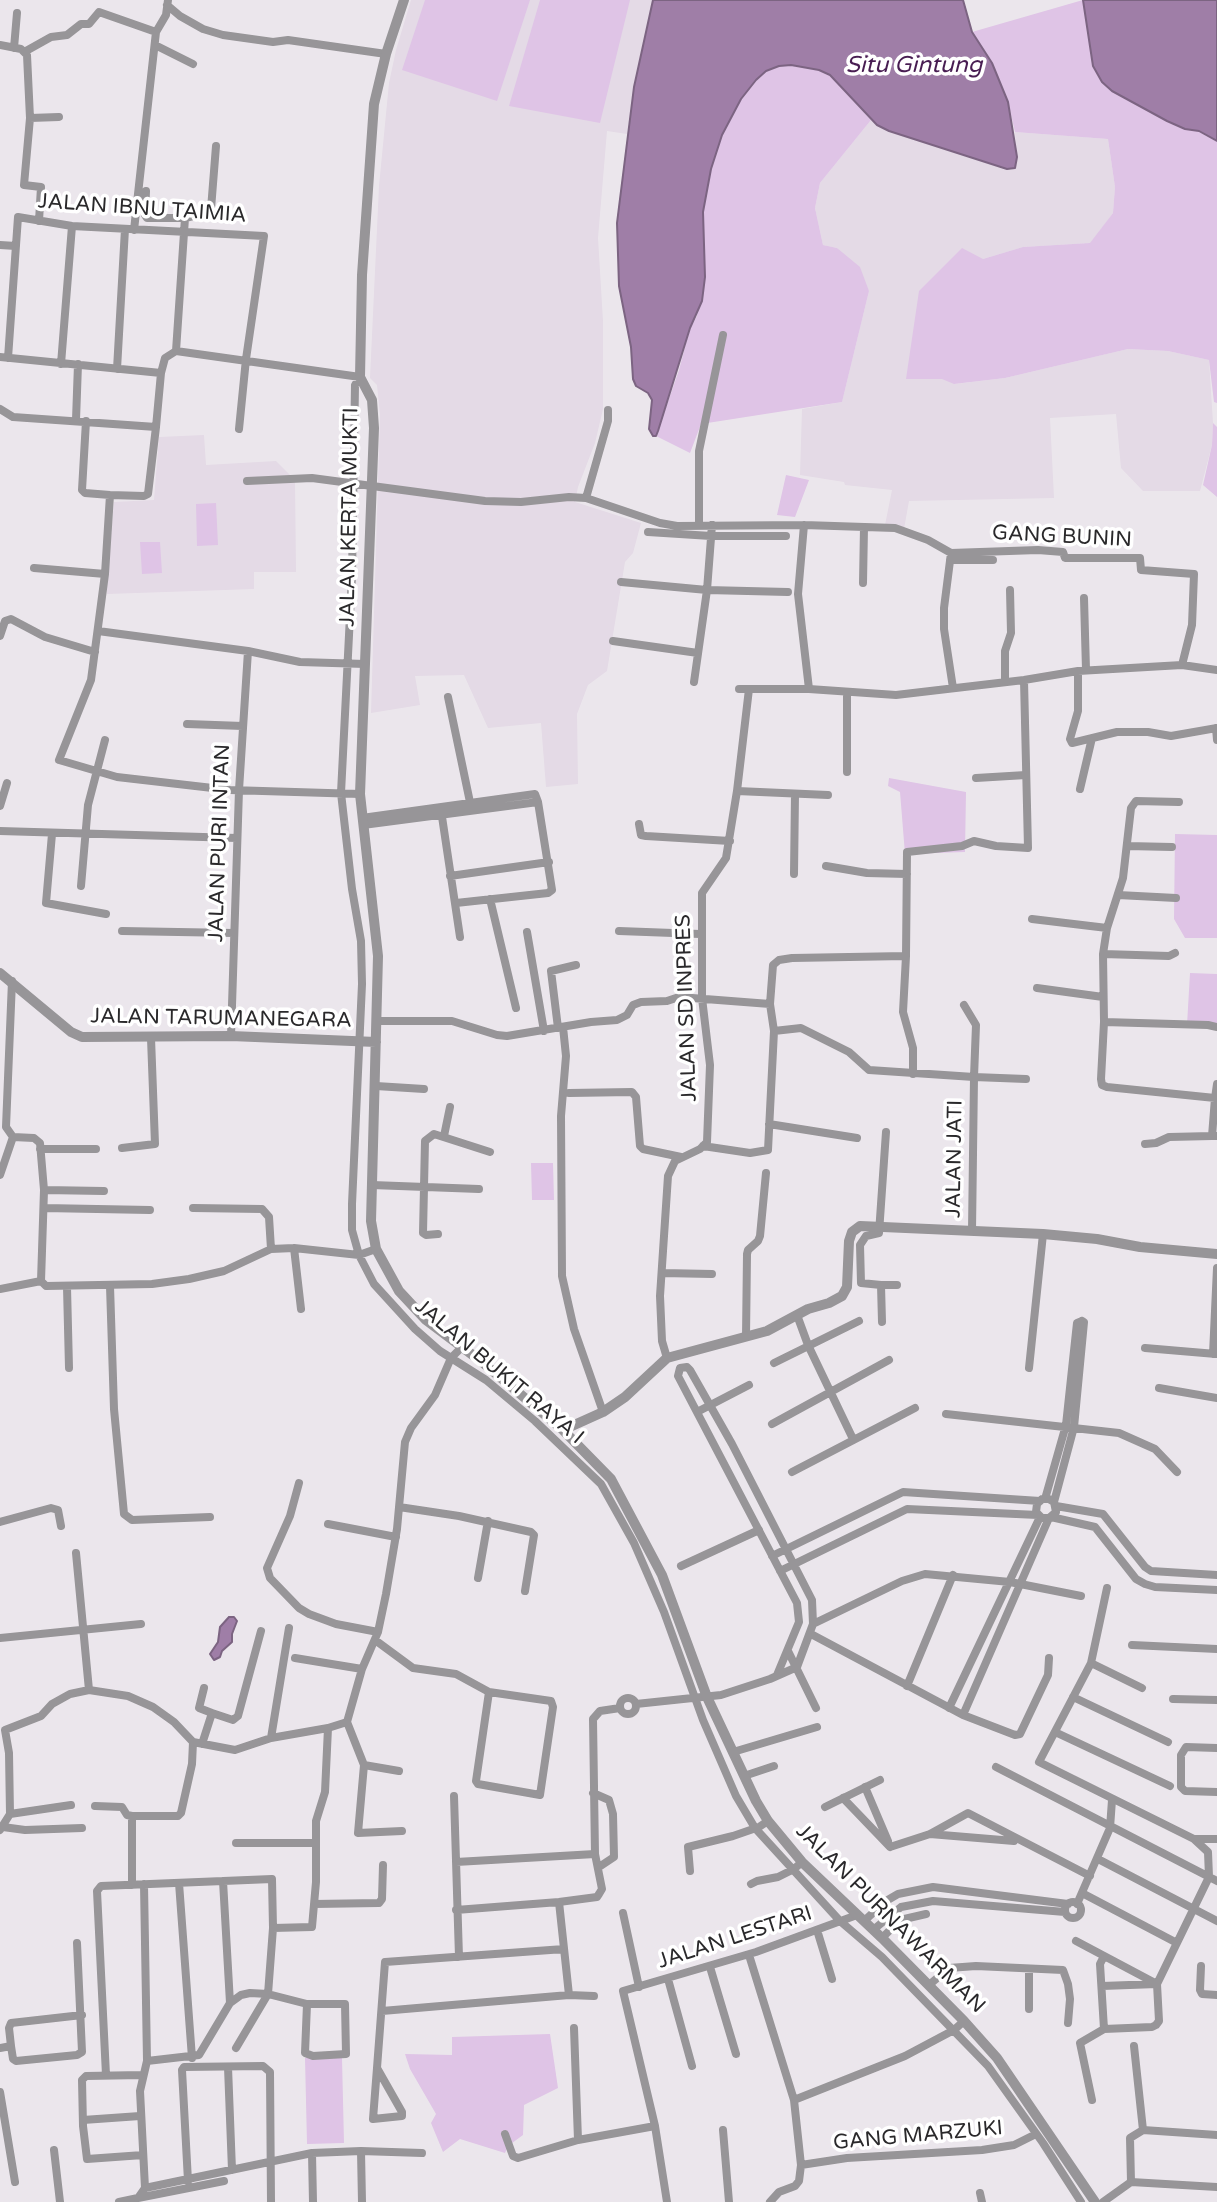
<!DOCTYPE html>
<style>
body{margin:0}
canvas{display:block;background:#ebe6ec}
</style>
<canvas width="1217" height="2202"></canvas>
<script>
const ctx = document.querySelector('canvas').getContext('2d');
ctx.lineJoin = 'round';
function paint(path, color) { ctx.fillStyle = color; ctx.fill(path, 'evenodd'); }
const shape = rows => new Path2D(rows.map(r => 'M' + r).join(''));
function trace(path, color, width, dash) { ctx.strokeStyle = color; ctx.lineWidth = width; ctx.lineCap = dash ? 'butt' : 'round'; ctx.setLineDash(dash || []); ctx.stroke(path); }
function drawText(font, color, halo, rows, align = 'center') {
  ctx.font = font + ' "Varela Round",sans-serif'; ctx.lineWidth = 7; ctx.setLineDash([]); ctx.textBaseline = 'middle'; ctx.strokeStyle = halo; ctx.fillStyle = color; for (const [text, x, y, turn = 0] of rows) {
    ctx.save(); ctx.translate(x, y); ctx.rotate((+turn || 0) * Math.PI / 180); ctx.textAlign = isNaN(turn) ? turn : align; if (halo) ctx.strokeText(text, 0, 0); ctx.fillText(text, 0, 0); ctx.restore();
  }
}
const built = shape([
 [411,0,653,0,634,87,627,134,607,131,598,238,603,321,603,409,595,443,578,487,575,502,641,523,633,553,625,562,607,671,588,685,577,714,578,784,546,787,541,723,488,728,464,675,415,676,420,705,371,713,380,415,377,385,370,378,379,186,389,83,396,50],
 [871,120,889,131,1011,170,1017,164,1015,132,1108,139,1115,187,1113,213,1091,243,1023,247,983,259,955,384,1005,378,1128,349,1168,351,1209,360,1213,423,1212,445,1200,491,1143,491,1121,468,1116,414,1050,418,1054,498,909,501,904,529,885,525,892,490,845,485,844,482,800,475,802,409,842,402,869,291,837,248,823,245,815,208,820,183],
 [204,435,206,465,276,461,295,480,296,572,254,572,254,589,107,594,107,578,114,502,154,500,159,437]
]);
const green = shape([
 [425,0,530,0,497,101,402,70],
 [540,0,630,0,600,123,509,106],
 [1083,0,1093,66,1139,105,1177,126,1199,131,1217,141,1217,403,1214,402,1209,360,1168,351,1128,349,1005,378,954,384,942,379,906,379,919,291,962,248,983,259,1023,247,1090,243,1113,213,1115,187,1108,139,1015,132,1008,102,972,32],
 [791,65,819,70,830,75,871,120,820,183,815,208,823,245,837,248,860,267,869,291,842,402,701,424,690,453,656,436,679,370,690,328,697,316,703,241,703,212,711,169,722,135,741,99,756,80,766,71,779,66],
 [1213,423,1217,427,1217,497,1203,485,1212,445],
 [786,475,809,480,795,517,777,515],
 [216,503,218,545,197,546,196,504],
 [140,542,160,542,162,573,142,574],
 [889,778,966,792,965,852,905,854,900,792,888,786],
 [1175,834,1217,835,1217,938,1185,938,1174,919],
 [1190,973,1217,974,1217,1028,1187,1025],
 [531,1163,553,1163,554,1200,532,1200],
 [550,2034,558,2088,524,2105,523,2135,508,2146,505,2153,460,2139,443,2152,431,2123,436,2114,410,2069,405,2054,452,2055,452,2037],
 [305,2058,342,2058,344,2143,307,2144]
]);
const water = shape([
 [653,0,963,0,972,32,992,63,1008,102,1017,157,1015,168,1007,169,889,131,877,125,830,75,819,70,791,65,779,66,766,71,756,80,741,99,722,135,711,169,703,212,705,277,702,301,690,328,658,431,656,436,653,436,649,429,652,400,648,393,636,386,633,379,631,347,619,286,617,223,634,87,653,0],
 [1083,0,1217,0,1217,141,1199,131,1185,129,1167,121,1112,91,1102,82,1093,66,1083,0],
 [229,1617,234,1617,237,1621,232,1634,232,1642,222,1651,220,1657,214,1660,210,1654,218,1642,220,1627,229,1617]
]);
const minor = shape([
 [167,5,180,16,203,29,223,35,273,42,288,40,386,54],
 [0,45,21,49,27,55,30,118,24,185,41,187,39,221],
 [155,45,193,64],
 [14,48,17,13],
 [26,51,51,37,67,35,81,24,89,24,99,12,156,32],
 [30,118,59,117],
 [146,191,145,215,147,218,185,218,206,213,211,209,216,146],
 [134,230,156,32,166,15,168,0],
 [0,245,16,246],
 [176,351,185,218],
 [0,357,161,373],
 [8,358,18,217,72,226,264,236,246,359,239,429],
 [61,364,72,226],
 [117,369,125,229],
 [0,409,13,417,156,427,161,373,165,358,176,351,360,377,355,385,352,576,341,793,352,889,361,941,362,984,352,1204,352,1230,359,1255,374,1284,415,1329,440,1351,486,1380,535,1421,601,1484,634,1543,664,1612,703,1720,736,1796,755,1828,840,1921,882,1957,988,2066,1043,2143,1081,2202],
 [76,420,78,364],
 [86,421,82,490,85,493,110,495,144,496,148,494,156,427],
 [247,481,312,478,485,501,521,502,569,497,586,498,660,523,677,526,804,525,895,528,928,540,951,553],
 [110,495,105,574,91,680,59,760,117,777,230,790,360,794],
 [586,498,608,421,608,410],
 [699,525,699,451,723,335],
 [804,525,798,594,809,689],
 [648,532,711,536,786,536],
 [951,553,1038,550,1063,552,1065,558,1140,558,1141,570,1194,574,1192,625,1182,665],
 [951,553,944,608,944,629,953,688],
 [950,560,993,560],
 [34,568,105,574],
 [621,582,707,590,788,592],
 [863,583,864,527],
 [1084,598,1086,670],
 [98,631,248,651,300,662,365,664],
 [0,636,5,621,11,619,45,637,95,652],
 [613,641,698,653],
 [1078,671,1078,711,1070,739,1072,743,1117,732,1148,732,1171,736,1217,728],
 [694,682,707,590,712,525],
 [1005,682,1005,651,1011,633,1010,590],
 [739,689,809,689,896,695,1024,680,1078,671,1182,665,1217,670],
 [847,692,847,772],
 [448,697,471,807],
 [187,724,243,726],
 [1216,728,1217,740],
 [976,778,1026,775],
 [1080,789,1092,738],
 [737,791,828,795],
 [1179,802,1136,801,1131,808,1123,878,1107,928,1103,954,1104,1022,1101,1079,1102,1085,1107,1087,1215,1098,1212,1136,1217,1136],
 [0,806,7,783],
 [441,810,460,937],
 [362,818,535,794,538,802,363,825],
 [639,824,641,835,646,836,730,841],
 [0,831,237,838],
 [52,834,46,903,106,914],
 [1127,846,1172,847],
 [826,866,867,873,907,874],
 [794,874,795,794],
 [450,876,549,862],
 [81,886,88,805,105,740],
 [1118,895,1176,898],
 [490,899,516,1008],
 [456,903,548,893,552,890,538,802],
 [1032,919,1107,928],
 [122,931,234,933],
 [619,931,700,934],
 [527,932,544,1031],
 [1103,954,1169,956,1175,953],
 [906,956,903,1012,913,1048,913,1074],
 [12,981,6,1127,13,1137],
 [1037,988,1103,997],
 [964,1005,976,1025,974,1077,1026,1079],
 [377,1021,452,1021,497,1035,507,1036,591,1022,617,1020,627,1015,633,1005,641,1002,667,1001,679,997,770,1004],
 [1104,1022,1208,1025,1217,1027],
 [563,1027,566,1056,561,1116,562,1276,574,1329,603,1412],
 [558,1028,551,971,576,965],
 [231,1036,239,790,248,651],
 [1217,1084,1215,1098,1217,1098],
 [376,1086,424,1089],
 [569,1093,632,1092,636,1097,640,1146,643,1149,681,1157],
 [769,1124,857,1138],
 [444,1136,450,1107],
 [13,1137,34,1138,40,1143,44,1190,41,1281],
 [1145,1144,1156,1143,1169,1137,1212,1136],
 [703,1146,750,1153,768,1150,774,1031],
 [122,1148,155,1144,151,1038],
 [40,1149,96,1149],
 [0,1175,13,1137],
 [372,1185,479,1189],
 [44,1190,104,1191],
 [44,1208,150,1210],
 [193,1208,262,1209,269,1217,271,1249],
 [972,1231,974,1077,869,1070,849,1052,801,1028,774,1031,770,1004,773,965,779,960,792,958,906,956,907,852,962,846,974,841,996,846,1028,848,1024,680],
 [438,1234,426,1235,423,1233,425,1141,434,1134,490,1152],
 [294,1248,301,1309],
 [662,1273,712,1274],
 [41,1281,46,1286,152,1284,189,1279,224,1271,271,1249,294,1248,359,1255,376,1249],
 [881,1285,897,1285],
 [110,1286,114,1409,124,1514,132,1520,210,1517],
 [67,1287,69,1368],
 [0,1289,41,1281],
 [797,1315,808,1345,853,1439],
 [882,1322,881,1285,861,1283,860,1245,866,1236,879,1233,886,1132],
 [746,1337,747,1254,748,1250,758,1241,760,1236,766,1173],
 [1145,1348,1216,1354],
 [1213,1354,1217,1268],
 [667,1358,662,1341,660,1296,668,1176,675,1161,700,1149,707,1142,710,1065,702,998,702,893,726,858,737,791,749,689],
 [774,1363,859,1321],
 [1029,1368,1043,1234],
 [1159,1388,1217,1398],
 [697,1412,749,1385],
 [946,1414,1119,1433,1155,1449,1177,1472],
 [772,1424,889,1360],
 [792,1472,915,1408],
 [299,1483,290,1516,267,1568,270,1578,299,1608,309,1614,336,1624,378,1632],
 [1045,1499,1066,1425,1077,1323,1082,1321],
 [1054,1502,1074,1427,1084,1322,1082,1321],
 [1056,1506,1103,1514,1145,1567,1151,1571,1217,1575],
 [399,1507,459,1516,531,1532,534,1535,525,1591],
 [1051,1517,1095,1527,1136,1579,1145,1584,1155,1587,1217,1590],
 [0,1522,51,1508,58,1510,61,1526],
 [328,1524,396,1537],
 [76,1553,89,1690],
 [772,1556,903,1492,1040,1501],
 [681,1566,759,1530],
 [780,1571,907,1509,1038,1515],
 [478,1578,488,1521],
 [1107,1588,1091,1663,1039,1762,1194,1839,1217,1839],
 [813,1624,902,1581,925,1574,1010,1582,1081,1596],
 [811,1634,963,1715,1015,1735,1020,1734,1048,1675,1049,1658],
 [0,1638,141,1624],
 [375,1640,413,1668,456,1674,489,1692,551,1701,553,1707,540,1795,478,1784,476,1781,489,1692],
 [1132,1645,1217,1649],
 [788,1651,816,1708],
 [295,1658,362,1669],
 [1091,1663,1142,1688],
 [777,1675,799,1622,797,1603,678,1376,680,1368,687,1367,690,1370,732,1444,812,1600,813,1624,797,1667],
 [907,1686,953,1575],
 [204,1688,199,1708,212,1713],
 [1073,1697,1168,1742],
 '620 1706a8 8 0 1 1 16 0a8 8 0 1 1-16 0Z',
 [1173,1699,1217,1700],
 [636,1704,721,1695,770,1679,797,1667],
 [949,1708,1040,1517],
 [963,1715,1049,1518,1056,1512,1054,1502,1049,1499,1042,1499,1037,1504,1036,1512,1042,1518,1049,1518],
 [347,1722,364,1765,358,1833,402,1831],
 [1055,1732,1170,1786],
 [271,1738,289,1628],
 [202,1744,212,1713,233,1720,238,1716,261,1631],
 [1217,1748,1186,1747,1181,1755,1181,1787,1185,1791,1217,1792],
 [733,1752,817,1727],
 [364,1765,399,1771],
 [996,1767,1217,1881],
 [744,1776,774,1766],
 [865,1787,888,1841],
 [593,1793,609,1800,613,1814,614,1857,599,1867],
 [454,1796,459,1957],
 [843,1798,890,1847],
 [95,1806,122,1807,127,1815,132,1816],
 [825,1807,880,1780],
 [10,1814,9,1753,5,1730,41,1716,52,1704,70,1694,89,1690,128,1696,153,1707,174,1722,193,1742,235,1750,271,1738,328,1728,347,1722,362,1669,378,1632,386,1594,397,1529,405,1442,411,1428,435,1395,451,1358,461,1348],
 [3,1827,25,1830,82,1828],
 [0,1830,10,1814,71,1805],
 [930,1834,1014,1841],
 [236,1843,315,1843],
 [890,1847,930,1834,968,1813,1090,1876],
 [1098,1859,1217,1921],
 [456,1862,595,1854],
 [690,1871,688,1847,733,1836,759,1827,768,1821],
 [223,1881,230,2003],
 [179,1883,192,2058],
 [751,1884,757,1881,778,1877,794,1869,802,1862],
 [132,1885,132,1816,178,1816,181,1813,192,1764,193,1742],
 [1082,1893,1177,1943],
 [559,1902,569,1995],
 '1065 1910a8 8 0 1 1 16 0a8 8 0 1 1-16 0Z',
 [314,1904,379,1903,382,1899,383,1865],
 [1077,1904,1110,1828,1112,1800],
 [456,1910,559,1902,597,1897,599,1894,602,1889,595,1854,593,1719,600,1711,620,1708],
 [623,1913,639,1987],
 [864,1921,886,1901,898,1894,933,1887,1068,1904],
 [273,1928,312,1927,316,1882,316,1821,325,1792,328,1728],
 [817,1930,832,1979],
 [873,1930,901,1907,933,1901,1065,1912],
 [882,1938,900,1920,926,1914],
 [1076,1941,1157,1984,1159,2021,1156,2025,1152,2027,1104,2029,1100,1964,1104,1956],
 [749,1955,794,2100,801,2165,799,2181,795,2186,779,2192,770,2202],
 [1201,1966,1200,1990,1202,1994,1217,1995],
 [710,1967,736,2054],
 [668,1979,692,2066],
 [929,1985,949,1968,976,1966,1063,1970,1068,1984,1070,1999,1068,2023],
 [1102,1986,1157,1984,1209,1877,1208,1852,1194,1839],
 [1029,2009,1029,1969],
 [382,2011,569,1995,594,1996],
 [574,2028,578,2140],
 [11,2046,9,2028,11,2023,82,2015],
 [0,2048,11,2046,13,2059,16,2061,77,2055,82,2052,77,1943],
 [147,2061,199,2055,230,2003,241,1995,250,1993,268,1994,307,2004,345,2004,346,2054,313,2056,305,2053,307,2004],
 [228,2067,232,2170],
 [377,2068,373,2119,402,2116,402,2112,377,2068,385,1962,564,1949],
 [106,2075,97,1891,101,1886,272,1879,273,1928,268,1994,236,2048],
 [142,2075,86,2076,82,2080,83,2126,87,2159,143,2155],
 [0,2092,15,2182],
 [794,2100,905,2056,954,2030,964,2021],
 [1092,2100,1080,2043,1104,2029],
 [83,2120,140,2116],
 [723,2130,729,2202],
 [1143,2130,1217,2135],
 [505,2134,513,2156,518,2158,578,2140,655,2126],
 [54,2150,60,2202],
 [361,2151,362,2202],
 [312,2153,313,2202],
 [801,2165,847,2158,982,2150,1014,2145,1036,2134],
 [188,2181,182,2070,184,2067,263,2066,270,2072,271,2202],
 [1131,2182,1217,2187],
 [145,2188,312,2153,361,2151,422,2153],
 [980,2193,982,2202],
 [138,2198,224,2181],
 [119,2202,138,2198,145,2188,140,2091,147,2061,144,1884],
 [667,2202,655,2126,623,1991,756,1952,857,1915],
 [1103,2202,1131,2182,1130,2138,1143,2130,1134,2046]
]);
const tertiary = shape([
 [404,0,386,54,374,104,362,275,360,377,372,400,374,428,360,794,378,956,371,1221,376,1249,399,1291,426,1320,482,1362,563,1430,611,1479,662,1575,707,1697,756,1801,768,1821,802,1862,882,1938,964,2021,997,2058,1095,2202],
 [0,973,71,1032,82,1037,231,1036,376,1042],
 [563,1430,603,1412,625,1397,667,1358,767,1331,808,1309,829,1303,842,1296,847,1287,849,1241,852,1232,860,1226,1043,1234,1097,1239,1140,1247,1217,1254]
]);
const streetNames = [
 ["JALAN IBNU TAIMIA",142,209,4],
 ["JALAN KERTA MUKTI",350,517,-89],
 ["GANG BUNIN",1062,537,3],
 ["JALAN PURI INTAN",220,843,-88],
 ["JALAN SD INPRES",687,1008,-92],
 ["JALAN TARUMANEGARA",221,1019,1],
 ["JALAN JATI",955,1159,-89],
 ["JALAN BUKIT RAYA I",499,1372,40],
 ["JALAN PURNAWARMAN",890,1919,45],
 ["JALAN LESTARI",735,1938,-18],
 ["GANG MARZUKI",918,2136,-5]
];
const waterNames = [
 ["Situ Gintung",914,66]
];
paint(built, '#e4dae6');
paint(green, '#dfc4e6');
paint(water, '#9f7ea7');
trace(water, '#7c6482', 2);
trace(minor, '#979598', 8);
trace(tertiary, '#979598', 10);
drawText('21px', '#2a292b', '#fff', streetNames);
drawText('italic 23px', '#481d52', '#fff', waterNames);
</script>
